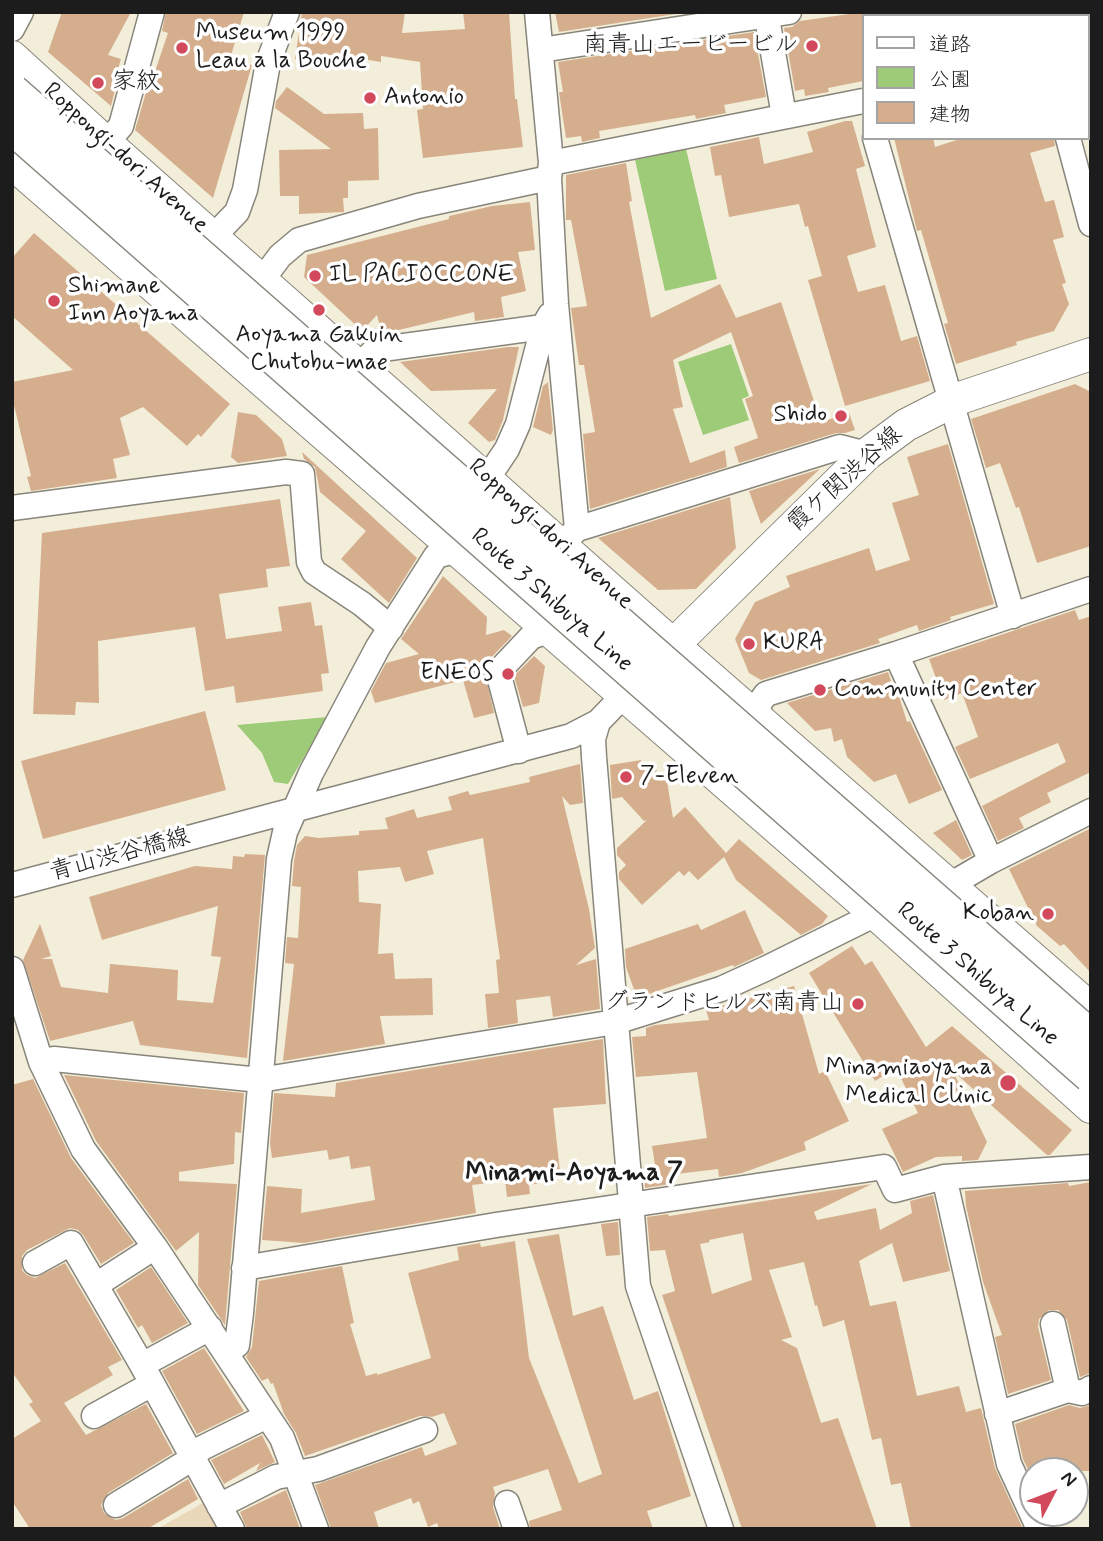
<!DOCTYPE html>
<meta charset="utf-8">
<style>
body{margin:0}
#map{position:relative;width:1103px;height:1541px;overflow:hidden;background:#f3eeda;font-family:Mynerve,"Klee One",sans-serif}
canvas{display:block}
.frame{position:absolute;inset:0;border:14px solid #1c1c1c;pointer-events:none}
.legend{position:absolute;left:862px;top:14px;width:228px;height:126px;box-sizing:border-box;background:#fff;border:2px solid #a4a4a4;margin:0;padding:9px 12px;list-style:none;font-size:21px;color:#1c1c1c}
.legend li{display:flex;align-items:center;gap:14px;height:35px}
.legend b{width:35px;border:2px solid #a4a4a4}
.north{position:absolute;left:1019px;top:1457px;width:70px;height:70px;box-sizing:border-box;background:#fff;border:2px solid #a4a4a4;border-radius:50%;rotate:48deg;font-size:19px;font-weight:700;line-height:28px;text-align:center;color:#1c1c1c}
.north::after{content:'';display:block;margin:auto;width:24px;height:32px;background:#d1495b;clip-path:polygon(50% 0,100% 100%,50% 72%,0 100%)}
</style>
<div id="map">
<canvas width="1103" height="1541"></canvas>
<div class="frame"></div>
<ul class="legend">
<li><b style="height:9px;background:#fff"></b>道路</li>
<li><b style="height:19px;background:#9ecb78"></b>公園</li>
<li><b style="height:19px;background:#d5af8d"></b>建物</li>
</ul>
<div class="north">N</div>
</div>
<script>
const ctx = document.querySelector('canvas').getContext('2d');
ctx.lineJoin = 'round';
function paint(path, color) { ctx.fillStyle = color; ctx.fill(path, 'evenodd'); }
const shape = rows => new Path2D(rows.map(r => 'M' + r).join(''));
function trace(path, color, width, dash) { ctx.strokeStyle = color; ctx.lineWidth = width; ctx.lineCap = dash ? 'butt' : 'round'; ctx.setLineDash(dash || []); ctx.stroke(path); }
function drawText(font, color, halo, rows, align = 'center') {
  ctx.font = font + ' Mynerve,"Klee One",sans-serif'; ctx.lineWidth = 7; ctx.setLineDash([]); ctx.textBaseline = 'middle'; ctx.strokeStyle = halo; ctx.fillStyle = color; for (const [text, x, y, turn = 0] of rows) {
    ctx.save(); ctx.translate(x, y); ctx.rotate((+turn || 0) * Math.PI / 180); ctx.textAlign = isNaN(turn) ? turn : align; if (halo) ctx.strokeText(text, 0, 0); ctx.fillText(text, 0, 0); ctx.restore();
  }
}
const built = shape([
 [208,1500,224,1529,157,1529]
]);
const green = shape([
 [686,149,717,279,665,291,635,160],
 [731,344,749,396,742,399,749,420,703,435,678,362],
 [328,717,288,784,274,782,262,753,237,725]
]);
const building = shape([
 [62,12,131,12,108,55,121,59,114,82,117,82,111,106,48,52],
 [166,12,244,12,230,59,252,65,213,198,135,130,147,89,149,89,168,33,162,31],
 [302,12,405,12,402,33,465,29,463,12,509,12,515,99,517,99,523,147,423,158,417,110,423,109,420,62,381,56,381,62,343,56,342,66,295,59],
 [555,12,689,12,559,32],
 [863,12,863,81,828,88,829,92,805,96,804,89,795,91,784,28,792,27,800,21],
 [754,32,766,97,724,105,726,113,696,119,695,115,599,131,600,138,582,142,581,136,566,138,560,99,559,92,563,92,558,62],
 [287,87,324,114,363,113,364,129,378,128,379,180,348,181,348,198,343,198,344,212,299,214,299,196,280,196,279,150,331,149,275,108,276,101],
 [845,121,852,121,865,166,856,169,876,247,847,256,858,292,885,285,901,341,917,336,930,381,845,406,808,280,822,276,808,226,805,227,799,204,729,217,721,175,715,176,710,147,759,137,764,164,813,152,807,132],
 [894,138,933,138,935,147,963,138,1054,138,1055,146,1030,153,1045,202,1054,200,1064,237,1053,240,1066,283,1062,284,1069,304,1054,331,1016,342,1017,345,956,364,944,324,948,323,921,230,917,231],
 [626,163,632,201,629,202,651,318,720,284,736,318,781,302,821,422,849,413,855,430,845,433,836,433,739,463,734,447,758,438,745,399,753,396,731,332,673,360,683,407,673,409,690,463,725,450,727,467,590,509,583,434,595,432,584,365,579,365,571,308,587,306,571,220,566,220,566,175],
 [530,202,535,250,518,252,526,291,501,297,504,317,475,321,474,312,382,334,377,315,362,331,304,277,307,255,449,219,449,216,492,206],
 [34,233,230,404,201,437,198,434,187,446,143,407,120,418,130,455,113,459,117,478,31,491,27,477,31,476,12,397,12,382,73,370,12,316,12,258],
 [508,347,519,347,503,420,495,440,489,442,468,423,497,389,431,391,400,362],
 [548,382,553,430,551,435,533,427,543,386],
 [1075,384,1091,392,1091,546,1037,563,1019,507,1016,508,1000,463,986,468,971,419],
 [238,412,256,415,282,439,287,456,238,463,231,457],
 [948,444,994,604,950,617,951,620,919,631,917,625,878,639,880,643,761,680,749,673,735,639,755,602,790,587,786,576,869,548,876,571,910,560,892,503,919,495,907,457],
 [302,452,417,558,389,603,341,559,366,531,320,492,315,467,304,459],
 [820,469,761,524,749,491],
 [730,497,736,548,696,589,658,590,598,538],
 [280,499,290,566,266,569,268,587,219,594,226,639,282,631,278,607,311,602,315,626,322,625,329,673,321,674,323,691,236,703,234,686,205,691,195,627,98,641,99,703,76,702,75,715,33,714,42,533],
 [443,576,487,617,486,635,504,630,512,636,487,662,484,669,494,713,474,718,463,680,375,703,371,691,386,663,419,654,401,639],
 [1075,610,1079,620,1091,616,1091,772,1047,793,1051,802,1019,818,1024,828,998,841,982,806,1066,762,1058,743,970,779,955,747,978,737,962,693,944,700,929,659],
 [534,656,545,666,539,703,523,707,514,676],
 [888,672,894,690,896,689,899,696,907,722,910,721,942,790,909,804,896,774,874,782,847,757,842,739,834,742,831,728,815,731,787,703],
 [205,711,226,790,43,839,21,761],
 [641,760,642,770,656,767,657,776,666,775,673,818,685,807,726,853,739,839,828,916,822,924,801,935,736,880,724,857,698,880,689,871,684,876,679,871,642,905,619,879,619,872,626,865,617,855,617,848,647,820,644,821,622,797,612,799,610,765],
 [580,764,583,803,570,805,562,796,589,909,595,948,576,965,596,959,600,1009,553,1017,550,996,516,1000,518,1023,488,1028,485,994,499,993,496,960,500,959,483,838,427,851,434,874,405,882,400,867,358,871,359,902,381,904,378,954,393,953,395,979,432,978,433,1015,380,1016,385,1044,283,1061,294,964,285,963,287,937,298,938,301,887,292,886,294,861,297,845,305,836,319,838,359,835,359,831,388,829,385,818,414,809,417,818,452,810,448,797,468,791,470,795,530,782,529,777],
 [956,820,972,855,962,860,933,833],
 [1091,828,1091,973,1064,944,1060,946,1037,926,1009,869],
 [245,854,265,855,247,1058,140,1045,133,1021,50,1041,23,960,40,924,51,956,41,959,52,959,61,987,108,993,110,964,178,970,177,1000,213,1003,221,957,211,956,218,906,102,940,89,897,195,866,232,869,233,856,244,857],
 [745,910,764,953,734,967,733,965,637,998,626,967,625,949,698,924,701,930],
 [852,946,865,965,872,961,926,1047,952,1026,1072,1130,1050,1155,1047,1155,953,1071,987,1142,978,1160,962,1161,962,1156,936,1157,903,1172,882,1129,918,1113,896,1068,875,1081,809,973],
 [794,986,819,1074,825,1071,849,1121,804,1142,806,1150,742,1173,719,1177,718,1169,668,1175,670,1184,645,1188,643,1167,655,1165,652,1146,707,1138,697,1072,636,1077,632,1037,646,1036,646,1028,655,1025,709,1020,706,1010],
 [603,1039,606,1104,553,1108,560,1172,540,1177,541,1183,529,1185,530,1194,507,1197,505,1181,472,1185,476,1213,304,1243,262,1240,267,1186,302,1189,301,1213,375,1200,370,1166,351,1169,349,1156,329,1160,327,1150,272,1158,270,1143,274,1093,335,1097,336,1083],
 [64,1075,244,1093,241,1133,235,1132,234,1164,179,1172,179,1181,237,1184,225,1325,198,1285,199,1232,176,1251,96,1141],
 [33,1079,71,1158,134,1243,101,1264,83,1235,78,1230,70,1228,27,1250,22,1256,22,1270,27,1275,35,1278,65,1263,122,1360,108,1367,113,1375,64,1403,86,1435,146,1404,173,1453,108,1493,101,1505,104,1513,116,1520,123,1518,188,1479,198,1499,147,1529,30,1529,12,1501,12,1439,41,1421,29,1404,33,1402,12,1372,12,1085],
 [1091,1182,1091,1373,1080,1377,1067,1320,1058,1310,1049,1310,1039,1319,1038,1327,1051,1380,1008,1394,995,1337,1002,1335,983,1282,966,1206,965,1191,1068,1183,1069,1186],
 [872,1184,814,1212,817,1220,876,1208,880,1230,912,1213,910,1201,933,1195,950,1271,903,1282,892,1243,859,1261,870,1306,896,1301,917,1396,959,1386,966,1412,981,1408,995,1468,1023,1529,911,1529,901,1483,891,1485,881,1438,872,1440,844,1320,823,1327,817,1305,815,1306,804,1262,769,1270,792,1337,781,1340,797,1348,821,1423,838,1418,877,1529,742,1529,662,1295,675,1291,665,1250,650,1251,647,1217,668,1214,669,1216],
 [743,1233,752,1280,712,1294,700,1244,710,1242,709,1240],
 [618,1222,620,1255,606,1256,601,1224],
 [559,1234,573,1316,603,1306,634,1400,658,1391,691,1496,647,1511,653,1529,530,1529,529,1521,562,1510,548,1469,493,1487,495,1493,493,1507,500,1529,439,1529,437,1523,428,1527,419,1501,413,1504,411,1498,374,1512,379,1529,331,1529,315,1485,422,1447,425,1456,457,1444,444,1413,432,1417,420,1416,305,1456,296,1433,284,1414,273,1383,271,1384,268,1378,262,1381,246,1357,252,1347,259,1281,342,1266,354,1323,350,1324,366,1376,377,1373,377,1375,431,1358,408,1273,459,1260,457,1247,480,1243,481,1247,515,1241,529,1358,579,1483,602,1474,527,1239],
 [151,1267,188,1323,152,1343,142,1325,138,1328,116,1290],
 [204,1348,244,1411,197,1434,162,1371],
 [1069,1405,1080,1408,1091,1405,1091,1471,1033,1471,1033,1480,1023,1459,1015,1424],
 [262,1435,275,1462,256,1471,260,1463,224,1484,211,1460],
 [286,1490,300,1529,247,1529,240,1512]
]);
const minor = shape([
 [537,12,551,163,549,178,556,304,577,529,561,545],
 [766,12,784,116],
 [1035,12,1036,16],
 [12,29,21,12],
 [541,50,789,12],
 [1087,57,1091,57],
 [875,138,1013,616],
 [1068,138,1091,224],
 [106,143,121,126,152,12],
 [551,163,863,101],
 [213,237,237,212,245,190,268,63,287,12],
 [262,280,280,256,299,240,418,206,549,178],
 [359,366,375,350,543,327],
 [487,479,507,449,518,424,543,327,550,315],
 [12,508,286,472,302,474,309,562,314,572,362,604,391,628],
 [577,529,840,447,867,454],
 [896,654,991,861],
 [598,722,593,739,594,757,638,1286,721,1529],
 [761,722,758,705,766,694,896,654,1091,589],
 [519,751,498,672,531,637,550,630],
 [12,885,571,736,598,722,624,695],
 [950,885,991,861,1091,811],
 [12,969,41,1062,83,1149,155,1247,282,1438,316,1529],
 [41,1062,54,1059,260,1080,615,1022,721,989,767,968,876,914],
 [944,1177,1009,1464,1039,1529],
 [35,1263,71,1243,142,1365],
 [244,1268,496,1225,884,1167,895,1190,944,1177,1091,1167],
 [96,1285,155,1247],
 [1053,1324,1068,1390],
 [210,1328,142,1365,232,1529],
 [227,1353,237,1345,241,1313,279,859,285,832,311,773,378,647,436,556,459,550],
 [997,1414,1068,1390,1082,1393,1091,1388],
 [94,1416,152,1384],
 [507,1503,516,1529],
 [116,1505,185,1463,202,1448,267,1416],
 [219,1506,276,1477,318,1469,425,1430]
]);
const major = shape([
 [12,57,106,143,673,645,1091,1009],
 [12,163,876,914,1091,1107],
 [660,658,867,454,906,425,957,399,1091,354]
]);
const highwayBridge = shape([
 [12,92,1091,1038],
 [12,126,1091,1075]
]);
const markers = [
 [812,46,7,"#d1495b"],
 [182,48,7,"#d1495b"],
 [98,83,7,"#d1495b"],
 [370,98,7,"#d1495b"],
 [315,276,7,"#d1495b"],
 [54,301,7,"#d1495b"],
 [319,310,7,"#d1495b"],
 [841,416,7,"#d1495b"],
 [749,644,7,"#d1495b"],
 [508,674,7,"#d1495b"],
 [820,690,7,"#d1495b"],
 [626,777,7,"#d1495b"],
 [1048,914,7,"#d1495b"],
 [858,1004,7,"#d1495b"],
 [1008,1083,9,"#d1495b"]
];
const poiNames = [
 ["Museum 1999",196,34],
 ["Leau a la Bouche",196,62],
 ["南青山エービービル",798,46,"right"],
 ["家紋",112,83],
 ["Antonio",384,98],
 ["IL PACIOCCONE",329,276],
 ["Shimane",68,287],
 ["Inn Aoyama",68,315],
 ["Aoyama Gakuin",319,336,"center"],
 ["Chutobu-mae",319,364,"center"],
 ["Shido",827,416,"right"],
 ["KURA",763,644],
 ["ENEOS",494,674,"right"],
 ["Community Center",834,690],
 ["7-Eleven",640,777],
 ["Koban",1034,914,"right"],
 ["グランドヒルズ南青山",844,1004,"right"],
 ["Minamiaoyama",992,1069,"right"],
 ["Medical Clinic",992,1097,"right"]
];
const streetNames = [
 ["Roppongi-dori Avenue",125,159,42],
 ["霞ケ関渋谷線",846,480,-42],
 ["Roppongi-dori Avenue",550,535,42],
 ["Route 3 Shibuya Line",551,601,41],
 ["青山渋谷橋線",120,856,-15],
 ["Route 3 Shibuya Line",977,975,41]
];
const neighbourhoodNames = [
 ["Minami-Aoyama 7",574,1175]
];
paint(built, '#e9d9ba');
paint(green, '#9ecb78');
paint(building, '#d5af8d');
trace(minor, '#88857b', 27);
trace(major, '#88857b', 34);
trace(minor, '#fff', 24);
trace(major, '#fff', 32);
trace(highwayBridge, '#88857b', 38, []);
trace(highwayBridge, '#fff', 35);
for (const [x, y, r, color] of markers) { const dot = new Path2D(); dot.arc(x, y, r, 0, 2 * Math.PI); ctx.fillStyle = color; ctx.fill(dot); trace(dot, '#fff', 2.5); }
drawText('24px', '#1c1c1c', '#fff', poiNames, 'left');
drawText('24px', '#1c1c1c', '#fff', streetNames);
drawText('bold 26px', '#1c1c1c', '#fff', neighbourhoodNames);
</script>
